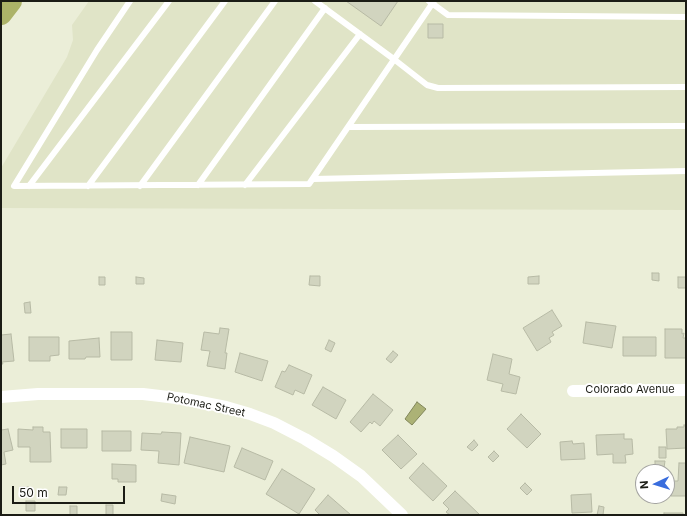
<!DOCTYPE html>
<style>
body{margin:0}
#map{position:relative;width:687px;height:516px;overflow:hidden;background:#ebeed8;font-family:Inter,sans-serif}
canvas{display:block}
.frame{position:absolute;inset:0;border:2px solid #1b1c15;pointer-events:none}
.north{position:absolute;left:635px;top:464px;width:40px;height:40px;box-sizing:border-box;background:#fff;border:1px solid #a4a4a1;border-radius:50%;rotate:266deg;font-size:11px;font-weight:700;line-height:16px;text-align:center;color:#1b1c15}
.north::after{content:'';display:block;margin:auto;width:14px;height:18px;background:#396ddd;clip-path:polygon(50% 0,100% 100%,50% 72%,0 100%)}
.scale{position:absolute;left:12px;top:486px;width:113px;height:18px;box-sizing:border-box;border:2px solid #1b1c15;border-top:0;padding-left:5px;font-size:12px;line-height:14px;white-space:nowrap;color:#1b1c15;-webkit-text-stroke:3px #fff;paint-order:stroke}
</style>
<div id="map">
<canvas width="687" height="516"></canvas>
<div class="frame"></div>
<div class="north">N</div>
<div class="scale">50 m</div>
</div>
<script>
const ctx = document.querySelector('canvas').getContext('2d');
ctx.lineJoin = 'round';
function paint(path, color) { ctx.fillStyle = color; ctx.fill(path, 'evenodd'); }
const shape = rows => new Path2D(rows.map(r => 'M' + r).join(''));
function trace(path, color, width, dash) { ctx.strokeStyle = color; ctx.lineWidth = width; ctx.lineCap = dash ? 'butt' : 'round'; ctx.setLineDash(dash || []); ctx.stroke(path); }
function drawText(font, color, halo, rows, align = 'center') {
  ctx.font = font + ' Inter,sans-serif'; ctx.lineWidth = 4; ctx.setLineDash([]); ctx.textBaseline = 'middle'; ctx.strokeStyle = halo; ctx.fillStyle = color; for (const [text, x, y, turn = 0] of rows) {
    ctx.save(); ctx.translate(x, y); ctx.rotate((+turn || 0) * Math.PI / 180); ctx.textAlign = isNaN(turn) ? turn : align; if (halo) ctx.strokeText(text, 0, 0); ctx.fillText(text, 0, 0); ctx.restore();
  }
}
const built = shape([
 [89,1,686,1,686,210,1,208,1,168,67,57,73,40,72,25]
]);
const water = shape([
 [417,402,426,409,412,425,405,419,417,402]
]);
const building = shape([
 [346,1,398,1,381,26,346,1],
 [428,24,443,24,443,38,428,38,428,24],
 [652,273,659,273,659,281,652,280,652,273],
 [310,276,320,276,320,286,309,285,310,276],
 [539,276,539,284,528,284,528,277,539,276],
 [99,277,105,277,105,285,99,285,99,277],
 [136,277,144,278,144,284,136,284,136,277],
 [678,277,686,277,686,288,678,288,678,277],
 [30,302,31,313,25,313,24,303,30,302],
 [552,310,562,326,552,332,554,335,549,338,551,342,537,351,523,328,552,310],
 [586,322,616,326,612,348,583,343,586,322],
 [220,328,229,329,225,353,227,353,225,369,207,366,210,351,201,350,204,332,219,334,220,328],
 [665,329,682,329,682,334,684,333,683,338,686,338,686,358,665,358,665,329],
 [111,332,132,332,132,360,111,360,111,332],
 [11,334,14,361,2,362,3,364,1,364,1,335,11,334],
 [29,337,59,337,59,355,50,356,50,361,29,361,29,337],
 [623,337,656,337,656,356,623,356,623,337],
 [99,338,100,357,86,357,85,359,69,359,69,341,99,338],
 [157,340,183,343,181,362,155,360,157,340],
 [329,340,335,343,331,352,325,349,329,340],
 [393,351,398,355,391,363,386,359,393,351],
 [240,353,268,361,262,381,235,372,240,353],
 [493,354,512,359,509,374,520,377,516,394,501,391,503,384,487,380,493,354],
 [289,365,312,375,304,394,295,390,293,395,275,387,282,371,285,372,289,365],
 [323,387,346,400,336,419,312,405,323,387],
 [373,394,393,410,380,426,374,421,372,424,370,422,361,432,350,422,373,394],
 [521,414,541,434,527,448,507,429,521,414],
 [684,425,686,425,686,448,667,449,666,429,677,429,677,427,684,427,684,425],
 [33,427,43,427,43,432,50,432,51,462,30,462,30,447,18,447,18,429,33,430,33,427],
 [8,429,13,450,4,452,6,464,1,465,1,430,8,429],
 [61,429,87,429,87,448,61,448,61,429],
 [102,431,131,431,131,451,102,451,102,431],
 [162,432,181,433,179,465,158,463,159,451,141,450,142,433,161,434,162,432],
 [624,434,624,439,632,439,633,454,625,455,626,463,613,463,613,454,597,455,596,435,624,434],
 [398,435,417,454,401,469,382,450,398,435],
 [190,437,230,446,224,472,184,463,190,437],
 [474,440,478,445,472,451,467,447,474,440],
 [572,441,573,444,584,443,585,459,561,460,560,442,572,441],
 [659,447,666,447,666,458,659,458,659,447],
 [242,448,273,461,265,480,234,467,242,448],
 [494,451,499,456,493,462,488,457,494,451],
 [655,461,665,461,664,468,655,467,655,461],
 [423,463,447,486,433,501,409,478,423,463],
 [679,463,686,463,686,496,671,496,671,481,678,481,679,463],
 [112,464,136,465,136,482,118,482,118,479,112,479,112,464],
 [282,469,315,489,299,514,266,494,282,469],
 [525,483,532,490,527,495,520,488,525,483],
 [20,487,29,487,29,496,20,496,20,487],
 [59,487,67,487,66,495,58,495,59,487],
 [455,491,480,515,450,515,446,512,449,509,443,503,455,491],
 [162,494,176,496,175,504,161,501,162,494],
 [591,494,592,512,572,513,571,495,591,494],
 [328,495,351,515,320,515,315,510,328,495],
 [26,501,35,501,35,511,26,511,26,501],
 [106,505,113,505,113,515,106,515,106,505],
 [70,506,77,506,77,515,70,515,70,506],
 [599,506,604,507,603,515,597,515,599,506],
 [664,513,683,513,683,515,664,515,664,513]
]);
const lane = shape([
 [130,1,97,50,14,186,309,184,434,1],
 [315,1,395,60,427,85,438,88,686,87],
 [429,1,448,15,686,17],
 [349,127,686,126],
 [313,179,686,171],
 [198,185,325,8],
 [245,185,360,34],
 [29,186,169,1],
 [88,186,225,1],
 [140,186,275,1]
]);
const street = shape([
 [573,391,686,390],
 [1,397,38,394,143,394,185,399,226,407,250,414,274,423,305,439,333,456,361,476,402,515]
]);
const highway = shape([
 [1,14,11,1]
]);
const streetNames = [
 ["Colorado Avenue",630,390],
 ["Potomac Street",206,405,12]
];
paint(built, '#e0e4c7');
paint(water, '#acb276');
trace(water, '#808559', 1);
paint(building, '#d1d4bf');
trace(building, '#b7baa5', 1);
trace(lane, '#fff', 6);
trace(street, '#fff', 12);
trace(highway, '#acb368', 22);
drawText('11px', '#1b1c15', '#fff', streetNames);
</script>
